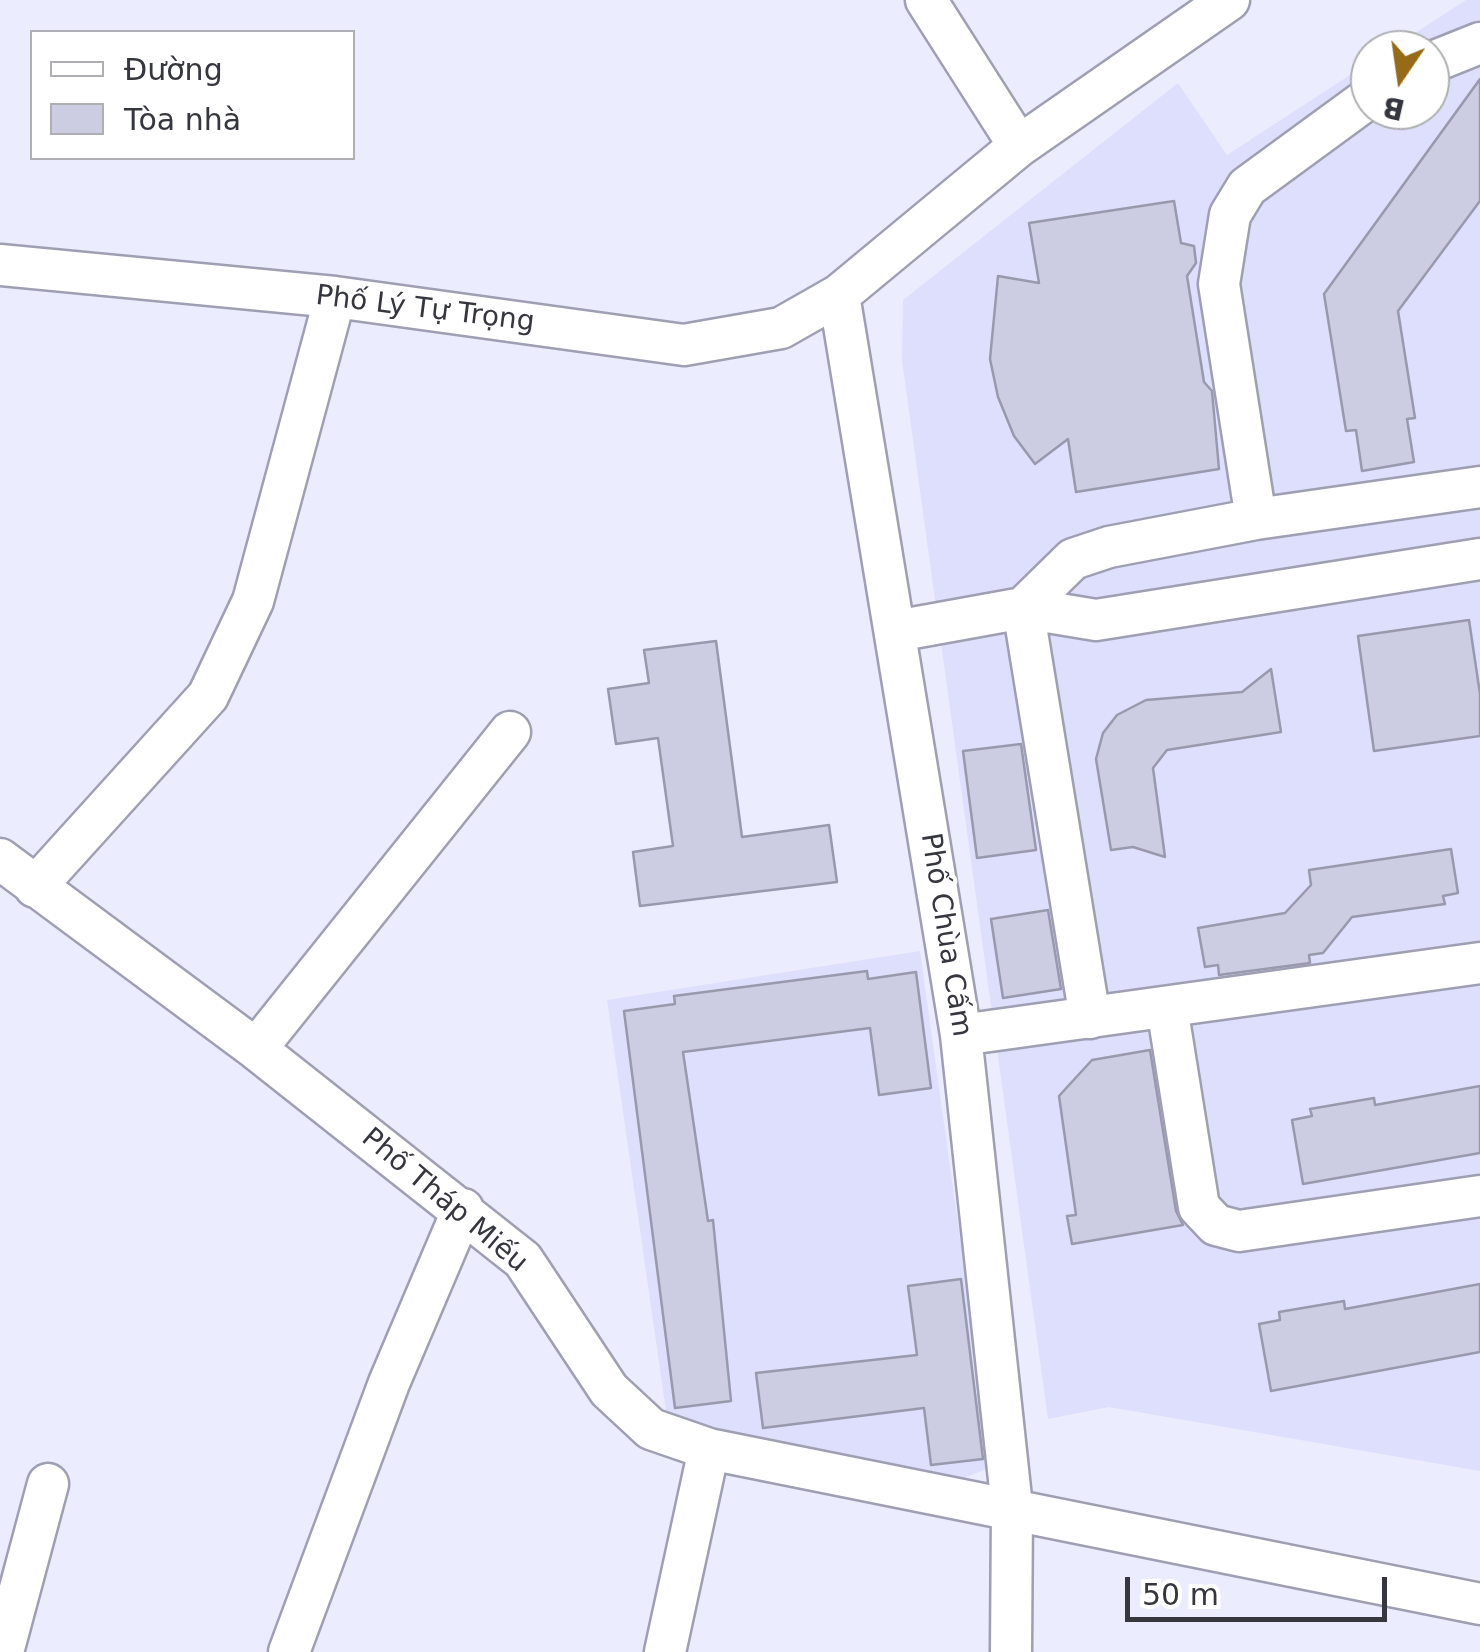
<!DOCTYPE html>
<meta charset="utf-8">
<style>
body{margin:0}
#map{position:relative;width:1480px;height:1652px;overflow:hidden;background:#ebecfe;font-family:"DejaVu Sans",sans-serif}
canvas{display:block}
.legend{position:absolute;left:30px;top:30px;width:325px;height:130px;box-sizing:border-box;background:#fff;border:2px solid #aeafb2;margin:0;padding:12px 18px;list-style:none;font-size:30px;color:#35363e}
.legend li{display:flex;align-items:center;gap:20px;height:50px}
.legend b{width:50px;border:2px solid #aeafb2}
.north{position:absolute;left:1350px;top:30px;width:100px;height:100px;box-sizing:border-box;background:#fff;border:2px solid #aeafb2;border-radius:50%;rotate:193deg;font-size:28px;font-weight:700;line-height:40px;text-align:center;color:#35363e}
.north::after{content:'';display:block;margin:auto;width:35px;height:45px;background:#966a17;clip-path:polygon(50% 0,100% 100%,50% 72%,0 100%)}
.scale{position:absolute;left:1125px;top:1577px;width:262px;height:45px;box-sizing:border-box;border:5px solid #35363e;border-top:0;padding-left:12px;font-size:30px;line-height:35px;white-space:nowrap;color:#35363e;-webkit-text-stroke:8px #fff;paint-order:stroke}
</style>
<div id="map">
<canvas width="1480" height="1652"></canvas>
<ul class="legend">
<li><b style="height:12px;background:#fff"></b>Đường</li>
<li><b style="height:28px;background:#cccde3"></b>Tòa nhà</li>
</ul>
<div class="north">B</div>
<div class="scale">50 m</div>
</div>
<script>
const ctx = document.querySelector('canvas').getContext('2d');
ctx.lineJoin = 'round';
function paint(path, color) { ctx.fillStyle = color; ctx.fill(path, 'evenodd'); }
const shape = rows => new Path2D(rows.map(r => 'M' + r).join(''));
function trace(path, color, width, dash) { ctx.strokeStyle = color; ctx.lineWidth = width; ctx.lineCap = dash ? 'butt' : 'round'; ctx.setLineDash(dash || []); ctx.stroke(path); }
function drawText(font, color, halo, rows, align = 'center') {
  ctx.font = font + ' "DejaVu Sans",sans-serif'; ctx.lineWidth = 8; ctx.setLineDash([]); ctx.textBaseline = 'middle'; ctx.strokeStyle = halo; ctx.fillStyle = color; for (const [text, x, y, turn = 0] of rows) {
    ctx.save(); ctx.translate(x, y); ctx.rotate((+turn || 0) * Math.PI / 180); ctx.textAlign = isNaN(turn) ? turn : align; if (halo) ctx.strokeText(text, 0, 0); ctx.fillText(text, 0, 0); ctx.restore();
  }
}
const built = shape([
 [1466,0,1480,0,1480,1471,1109,1407,1048,1419,902,360,903,300,1178,83,1227,155,1370,62,1370,110,1430,110,1430,50,1389,50],
 [920,951,991,1461,984,1470,956,1481,668,1425,607,1000]
]);
const building = shape([
 [1480,79,1480,201,1398,311,1415,418,1407,419,1414,462,1362,471,1356,430,1346,431,1324,294,1480,79],
 [1174,201,1181,243,1194,246,1196,263,1187,276,1204,382,1212,391,1219,469,1076,492,1068,439,1035,464,1014,436,998,397,990,359,998,276,1039,283,1029,223,1174,201],
 [1469,620,1480,694,1480,736,1374,751,1358,636,1469,620],
 [716,641,742,837,829,825,837,882,640,906,633,852,673,846,658,738,616,744,608,689,649,683,644,650,716,641],
 [1271,669,1281,732,1167,750,1153,768,1165,857,1133,847,1111,850,1096,759,1103,733,1117,715,1146,700,1242,692,1271,669],
 [1021,744,1036,850,977,858,963,751,1021,744],
 [1451,849,1458,893,1443,896,1445,904,1352,917,1323,953,1309,955,1310,963,1219,975,1218,965,1205,967,1198,928,1285,913,1311,885,1309,870,1451,849],
 [1048,910,1061,989,1003,998,991,919,1048,910],
 [867,971,868,979,916,972,931,1088,879,1095,870,1028,683,1052,708,1221,713,1220,731,1401,675,1408,624,1011,675,1004,674,996,867,971],
 [1150,1050,1176,1211,1183,1225,1072,1244,1067,1216,1076,1215,1059,1096,1092,1060,1150,1050],
 [1480,1086,1480,1153,1303,1184,1292,1120,1312,1116,1310,1109,1374,1098,1375,1105,1480,1086],
 [961,1279,983,1459,931,1465,924,1408,763,1428,756,1373,917,1355,908,1286,961,1279],
 [1480,1284,1480,1352,1271,1391,1259,1324,1280,1320,1279,1312,1344,1301,1345,1309,1480,1284]
]);
const minor = shape([
 [926,0,1019,146],
 [1430,63,1480,43],
 [0,265,335,297,684,345,781,328,839,295,1019,146,1229,0],
 [839,295,961,1035,1012,1507,1011,1652],
 [1256,519,1219,284,1230,215,1247,187,1370,97],
 [896,631,1023,608,1096,620,1480,559],
 [0,859,256,1049,523,1260,609,1390,651,1429,709,1449,1480,1604],
 [35,887,208,696,253,601,335,297],
 [1167,1007,1199,1207,1216,1225,1239,1231,1480,1196],
 [1090,1018,1023,608,1073,559,1109,547,1256,519,1480,487],
 [961,1035,1480,963],
 [256,1049,510,732],
 [3,1652,48,1484],
 [289,1652,389,1383,463,1209],
 [665,1652,709,1449]
]);
const streetNames = [
 ["Phố Lý Tự Trọng",425,310,7],
 ["Phố Chùa Cấm",945,935,81],
 ["Phố Tháp Miếu",444,1201,40]
];
paint(built, '#dedffc');
paint(building, '#cccde3');
trace(building, '#9999ae', 2.5);
trace(minor, '#9e9fb3', 45);
trace(minor, '#fff', 40);
drawText('28px', '#35363e', '#fff', streetNames);
</script>
